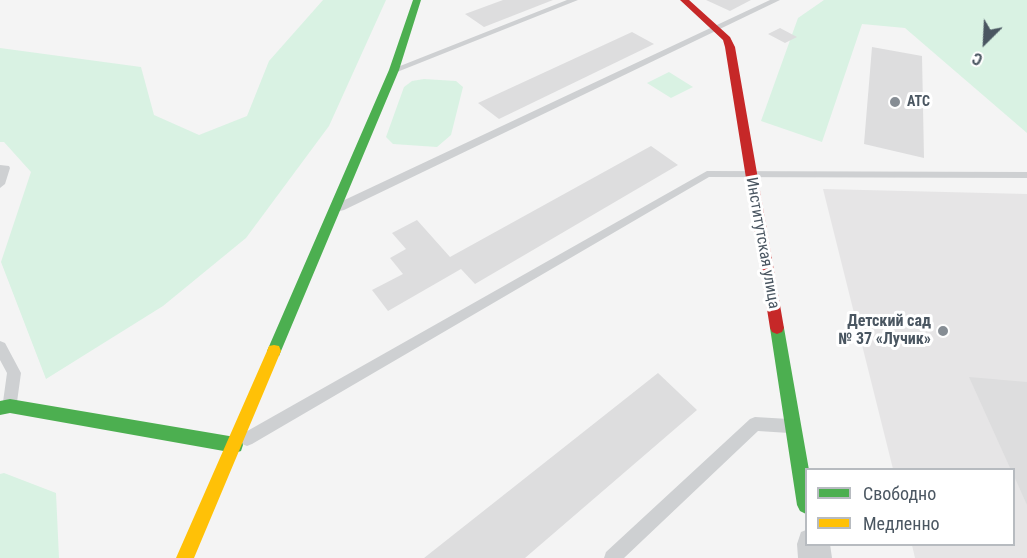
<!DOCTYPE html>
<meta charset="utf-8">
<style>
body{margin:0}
#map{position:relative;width:1027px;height:558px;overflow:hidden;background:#f4f4f4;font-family:"Roboto Condensed",sans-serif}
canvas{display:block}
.legend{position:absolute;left:805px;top:468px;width:210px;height:78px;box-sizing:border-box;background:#fff;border:2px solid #b7bbc0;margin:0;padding:8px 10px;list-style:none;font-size:18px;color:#4a5661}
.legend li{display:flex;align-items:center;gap:12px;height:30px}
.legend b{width:30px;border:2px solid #b7bbc0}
.north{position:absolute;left:955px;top:12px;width:60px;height:60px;-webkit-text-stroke:4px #fff;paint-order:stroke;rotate:204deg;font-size:16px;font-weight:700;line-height:24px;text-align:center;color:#4a5661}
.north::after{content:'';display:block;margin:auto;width:21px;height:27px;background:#4a5661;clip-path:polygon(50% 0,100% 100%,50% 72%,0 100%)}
</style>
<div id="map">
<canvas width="1027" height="558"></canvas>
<ul class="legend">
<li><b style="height:8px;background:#4caf50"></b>Свободно</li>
<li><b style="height:8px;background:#ffc107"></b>Медленно</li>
</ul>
<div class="north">С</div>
</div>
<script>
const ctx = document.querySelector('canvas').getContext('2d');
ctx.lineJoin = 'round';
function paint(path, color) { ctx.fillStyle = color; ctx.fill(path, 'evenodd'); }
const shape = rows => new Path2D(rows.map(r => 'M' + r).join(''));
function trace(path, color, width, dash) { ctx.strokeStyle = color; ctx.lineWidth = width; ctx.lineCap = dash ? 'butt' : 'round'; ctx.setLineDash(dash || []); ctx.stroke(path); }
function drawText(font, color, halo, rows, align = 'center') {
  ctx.font = font + ' "Roboto Condensed",sans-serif'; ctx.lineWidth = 6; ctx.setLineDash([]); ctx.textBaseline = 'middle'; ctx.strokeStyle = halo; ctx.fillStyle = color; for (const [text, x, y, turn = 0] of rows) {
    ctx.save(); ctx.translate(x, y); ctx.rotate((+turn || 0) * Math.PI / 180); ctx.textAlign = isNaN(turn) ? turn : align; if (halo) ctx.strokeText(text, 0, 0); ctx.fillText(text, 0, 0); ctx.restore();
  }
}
const education = shape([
 [823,189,1027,194,1027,558,915,558,912,545,1014,544,1014,470,893,469]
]);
const green = shape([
 [323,0,386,0,329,126,246,238,163,306,46,379,1,262,31,172,4,142,0,142,0,48,141,67,154,115,199,135,247,116,269,61],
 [824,0,1027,0,1027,133,905,28,862,24,822,142,761,121,798,18],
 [669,72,693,87,671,98,647,83],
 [424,79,456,81,463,87,451,135,437,147,393,144,386,137,404,87,412,81],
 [4,473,56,493,59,558,0,558,0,474]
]);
const building = shape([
 [503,0,553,0,484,27,465,14],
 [706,0,751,0,730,11],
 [780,28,797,37,785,43,768,34],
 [632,32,654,44,499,119,478,103],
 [872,47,922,56,924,158,864,144],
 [651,146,678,165,475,284,461,269,388,311,372,290,403,274,390,258,406,249,392,233,417,220,450,257],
 [658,373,697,410,525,558,424,558],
 [969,377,1027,382,1027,505,1014,476,1014,470,1011,470]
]);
const lane = shape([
 [567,0,578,0,397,72,390,70,567,0],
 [770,0,780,0,344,210,340,211,335,207,336,204,770,0],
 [0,165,9,166,10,168,5,184,0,188,0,165],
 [707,171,1027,172,1027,178,709,177,252,444,247,446,242,444,240,439,242,434,707,171],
 [0,341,5,343,21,373,17,402,15,407,10,408,5,407,3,402,7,373,0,360,0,341],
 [755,417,789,419,794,421,796,426,794,431,789,433,758,431,624,558,604,558,606,552,750,419,755,417]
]);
const street = shape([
 [806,530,806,544,830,544,832,558,798,558,797,544,801,532,806,530]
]);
const fast = shape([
 [413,0,421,0,399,70,281,351,279,356,274,357,269,356,267,351,389,70,413,0],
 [777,322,782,324,784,328,809,470,806,470,806,514,800,511,797,505,770,328,772,324,777,322],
 [10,399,235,437,241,439,243,445,241,451,235,453,10,413,0,415,0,401,10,399]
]);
const slow = shape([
 [274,345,279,346,281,351,194,558,176,558,267,351,269,346,274,345]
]);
const jam = shape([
 [680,0,689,0,730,37,735,47,784,328,782,332,777,334,772,332,770,328,725,47,723,40,680,0]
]);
const markers = [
 [895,102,6,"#868d94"],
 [943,331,6,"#868d94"]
];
const farPoinames = [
 ["АТС",907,102]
];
const streetNames = [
 ["Институтская улица",762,243,80]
];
const poiNames = [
 ["Детский сад",931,322],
 ["№ 37 «Лучик»",931,340]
];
paint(education, '#e6e5e6');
paint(green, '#d9f2e3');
paint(building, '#ddddde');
paint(lane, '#ced0d2');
paint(street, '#ced0d2');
paint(fast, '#4caf50');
paint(slow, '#ffc107');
paint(jam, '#c62828');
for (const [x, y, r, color] of markers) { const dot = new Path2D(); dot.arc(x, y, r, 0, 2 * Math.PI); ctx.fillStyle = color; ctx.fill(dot); trace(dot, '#fff', 2); }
drawText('bold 14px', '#4a5661', '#fff', farPoinames, 'left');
drawText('16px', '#4a5661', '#fff', streetNames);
drawText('bold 16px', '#4a5661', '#fff', poiNames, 'right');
</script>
